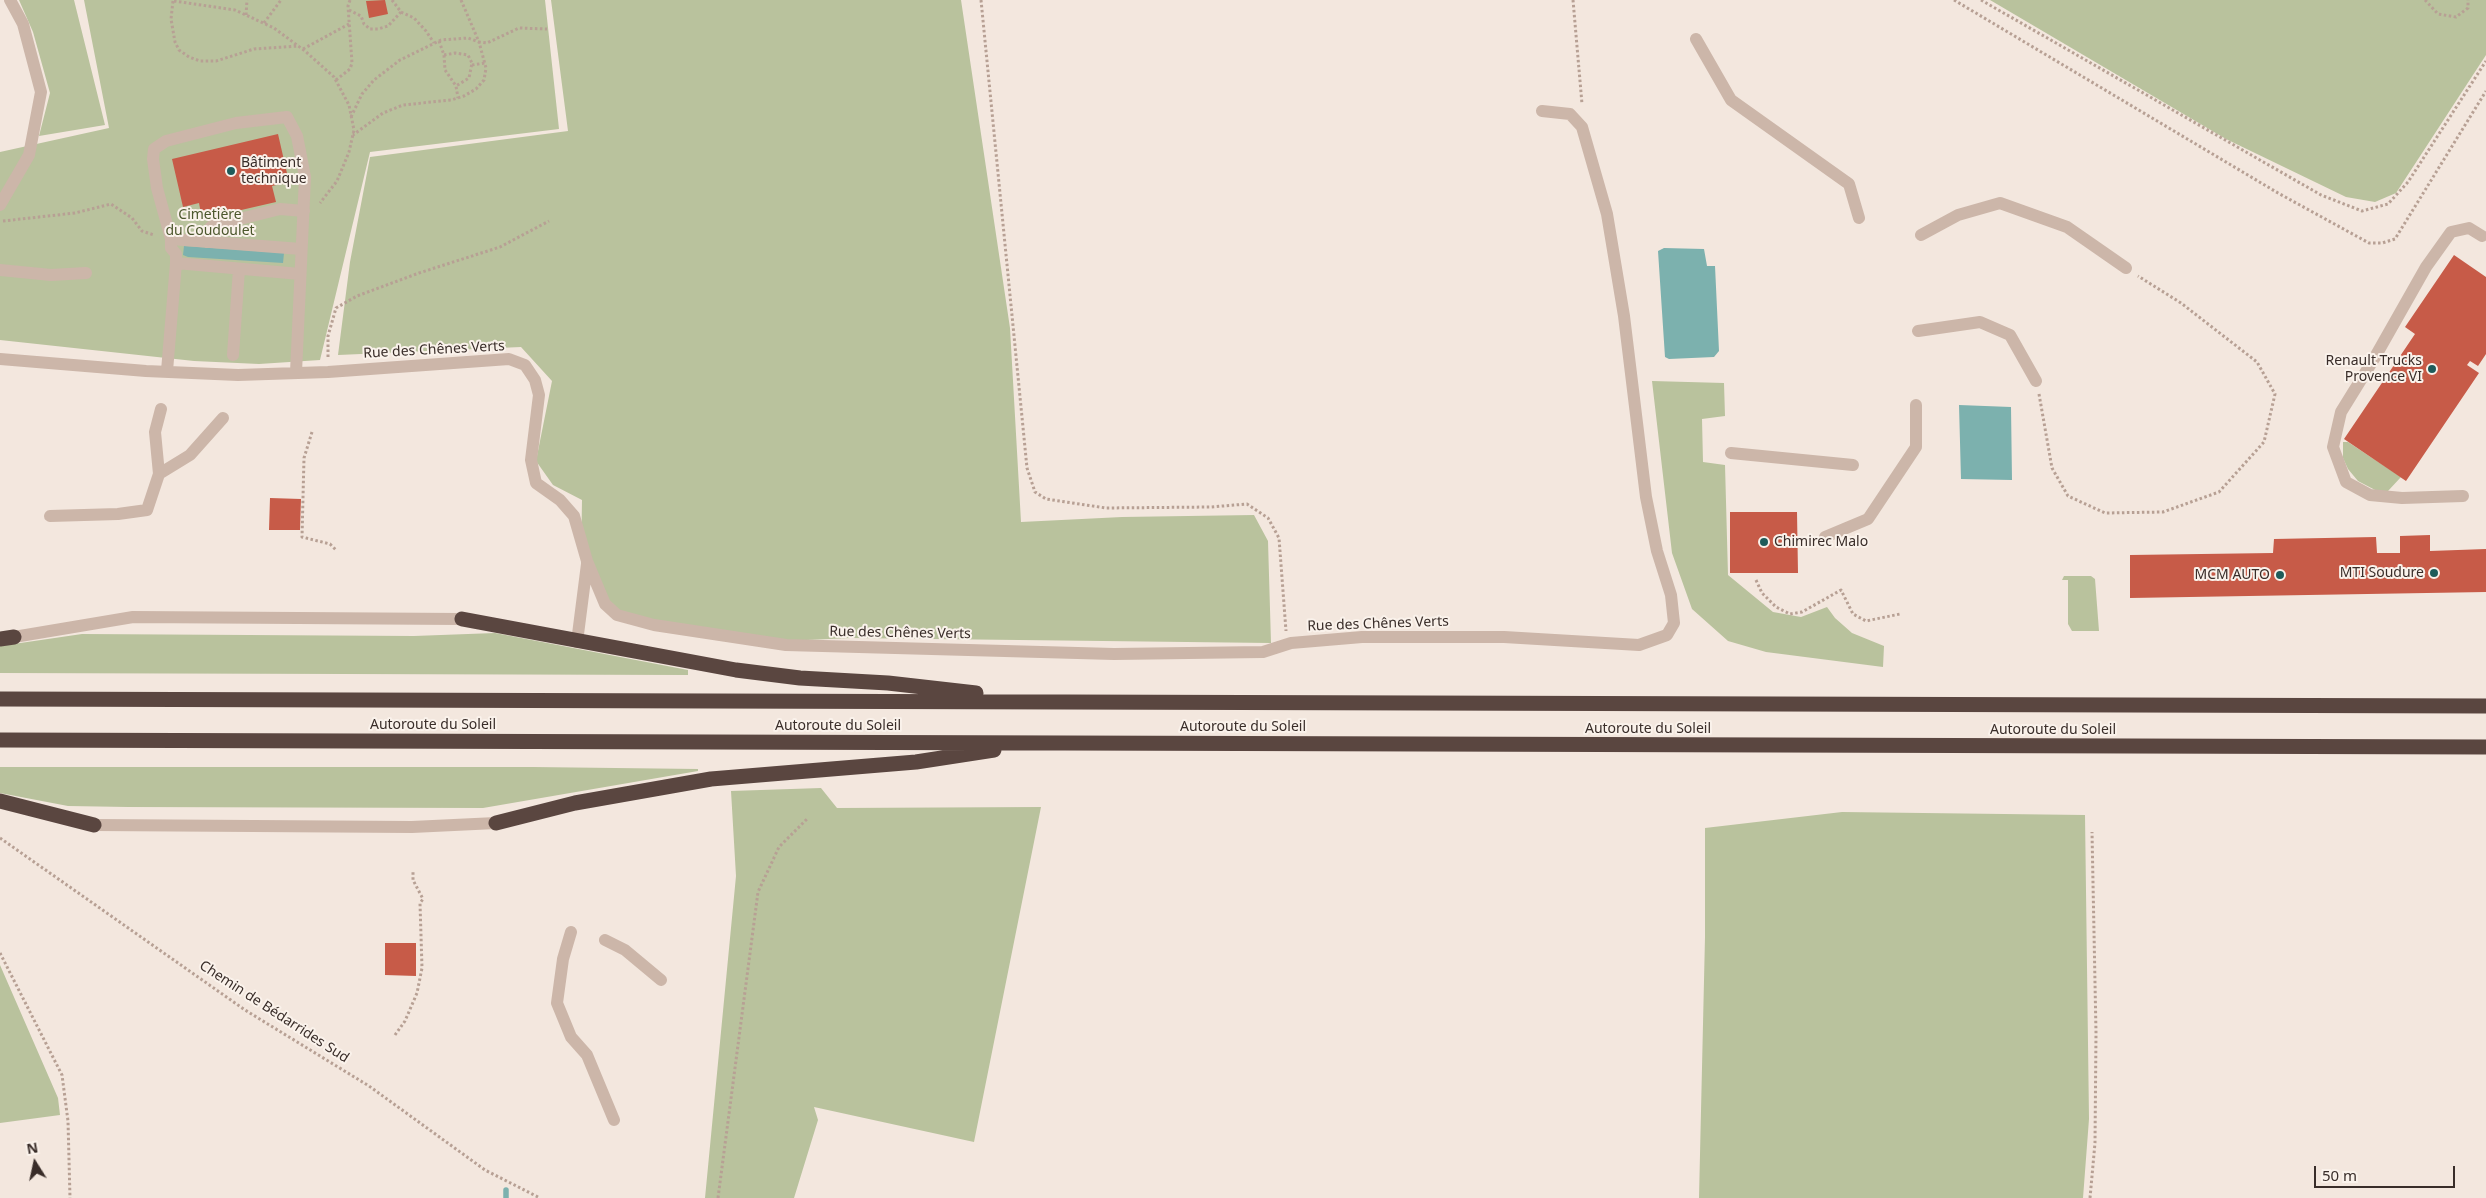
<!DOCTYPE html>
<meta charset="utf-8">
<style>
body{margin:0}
#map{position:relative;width:2486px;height:1198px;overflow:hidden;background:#f3e7de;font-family:"Noto Sans",sans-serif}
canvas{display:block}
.north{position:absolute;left:10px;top:1138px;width:50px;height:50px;-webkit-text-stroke:4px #faf2eb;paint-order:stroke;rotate:350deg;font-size:14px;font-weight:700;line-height:20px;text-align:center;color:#392d29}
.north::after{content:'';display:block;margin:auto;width:18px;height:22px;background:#392d29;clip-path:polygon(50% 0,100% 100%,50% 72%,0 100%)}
.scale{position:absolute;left:2314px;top:1166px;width:141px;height:22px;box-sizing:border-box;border:2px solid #392d29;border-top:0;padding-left:6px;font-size:15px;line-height:18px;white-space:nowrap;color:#392d29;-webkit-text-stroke:4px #faf2eb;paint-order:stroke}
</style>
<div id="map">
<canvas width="2486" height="1198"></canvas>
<div class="north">N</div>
<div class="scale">50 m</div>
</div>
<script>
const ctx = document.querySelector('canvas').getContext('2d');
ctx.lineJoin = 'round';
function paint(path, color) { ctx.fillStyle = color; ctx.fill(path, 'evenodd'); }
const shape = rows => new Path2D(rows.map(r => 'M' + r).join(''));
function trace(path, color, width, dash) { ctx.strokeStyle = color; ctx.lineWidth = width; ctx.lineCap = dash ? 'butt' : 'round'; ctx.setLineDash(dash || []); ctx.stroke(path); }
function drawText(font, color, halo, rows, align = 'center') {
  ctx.font = font + ' "Noto Sans",sans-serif'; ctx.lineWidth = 4; ctx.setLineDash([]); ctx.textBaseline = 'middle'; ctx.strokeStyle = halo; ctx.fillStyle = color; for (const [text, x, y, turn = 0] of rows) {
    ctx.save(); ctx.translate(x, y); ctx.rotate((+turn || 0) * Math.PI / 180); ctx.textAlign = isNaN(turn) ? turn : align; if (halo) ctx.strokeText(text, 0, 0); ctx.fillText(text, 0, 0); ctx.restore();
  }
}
const green = shape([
 [19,0,74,0,105,125,39,136,50,93,33,32],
 [84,0,545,0,559,129,370,152,320,360,259,364,194,361,0,340,0,152,109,128],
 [551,0,961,0,1010,328,1021,522,1122,517,1254,515,1268,541,1271,643,851,638,785,641,639,619,603,609,581,564,582,500,553,485,536,461,552,381,521,347,338,355,350,262,370,157,568,131],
 [1990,0,2486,0,2486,55,2396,193,2375,202,2346,197,2226,139],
 [1652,381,1724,383,1725,416,1702,419,1703,462,1725,465,1728,575,1773,612,1801,617,1827,607,1835,618,1852,633,1884,646,1883,667,1766,652,1728,641,1692,609,1672,553],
 [2343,442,2348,442,2401,477,2388,491,2377,491,2358,481,2348,469,2343,458],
 [2064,576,2091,576,2095,579,2099,631,2072,631,2068,624,2068,580,2062,580],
 [495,633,688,670,688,675,0,673,0,646,82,634,414,636],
 [0,767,533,767,698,769,698,771,483,808,128,807,68,806,0,793],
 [821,788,837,808,1041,807,974,1142,814,1107,818,1120,794,1198,705,1198,736,876,731,791],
 [1842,812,2085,815,2089,1119,2083,1198,1699,1198,1705,937,1705,828],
 [0,965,58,1098,60,1115,0,1123]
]);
const water = shape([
 [184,246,284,253,283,263,188,257,183,255],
 [1664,248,1704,249,1707,266,1715,266,1719,351,1714,357,1669,359,1665,357,1658,251],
 [1959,405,2011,407,2012,480,1961,479]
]);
const stream = shape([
 [506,1190,506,1198]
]);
const building = shape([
 [385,0,388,14,369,18,366,1],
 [278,134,289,182,272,186,276,202,202,219,199,203,183,207,172,159],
 [2454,255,2486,277,2486,354,2478,366,2470,361,2467,365,2479,373,2406,481,2344,439,2415,334,2405,327],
 [270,498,301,499,300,530,269,530],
 [1730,512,1797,512,1798,573,1730,573],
 [2430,535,2430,551,2486,549,2486,592,2130,598,2130,555,2273,553,2274,539,2376,537,2377,553,2400,553,2400,536],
 [385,943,416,943,416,976,385,975]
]);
const path = shape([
 [392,0,401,12,414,18,426,31,434,43],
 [461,0,479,42,487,43,519,28,547,29],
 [981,0,1027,468,1035,492,1046,499,1106,508,1211,507,1247,504,1268,518,1279,538,1286,631],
 [1573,0,1582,104],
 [1954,0,2278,193,2369,243,2382,243,2395,239,2486,91],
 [1981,0,2321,195,2362,211,2388,204,2408,182,2486,61],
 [2425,0,2438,14,2456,17,2468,8,2468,0],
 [173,1,171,19,175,42,179,50,189,57,200,61,216,61,254,49,299,46],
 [174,1,235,10,274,28,305,51,334,77,349,105,354,130,349,152,337,181,320,203],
 [349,10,361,16,364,24,370,29,378,29,388,26,401,12],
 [246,15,247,0],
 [264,23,281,0],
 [439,41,444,55,445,70,456,86,458,98],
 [303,49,349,24],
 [444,55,455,53,468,55,472,63,469,78,456,86],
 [472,65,485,63],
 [336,80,350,69,352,63,348,6,350,0],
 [351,117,362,94,374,80,400,60,441,40,468,38,479,42,486,68,484,80,476,89,464,96,451,100,403,105,383,113,353,135],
 [3,221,75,213,111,204,132,218,142,231,154,235],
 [328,357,328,336,336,308,357,296,419,273,500,247,549,221],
 [2039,394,2052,468,2068,496,2105,513,2163,512,2219,492,2264,442,2275,394,2257,362,2181,303,2138,276],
 [312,432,304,458,302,537,330,544,337,551],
 [1756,580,1762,593,1776,607,1790,614,1802,612,1841,590,1853,614,1866,621,1900,614],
 [0,838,245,1010,369,1086,485,1170,540,1198],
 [0,953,62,1075,68,1121,70,1198],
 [395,1035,405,1021,417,993,422,968,420,903,423,899,413,880,413,872],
 [718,1198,758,892,779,847,808,818],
 [2090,1198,2095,1143,2096,1033,2092,832]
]);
const minor = shape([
 [1696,39,1731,100,1849,184,1859,218],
 [0,205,29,155,41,92,23,24,10,0],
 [1921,235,1958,215,2000,203,2067,227,2126,268],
 [171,239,301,249],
 [206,242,209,229,212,226,280,209,304,211],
 [176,263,176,254,171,248,171,239,157,188,153,159,154,149,166,141,236,123,287,117,297,136,305,177,296,372],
 [0,270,51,275,86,273],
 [1918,331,1980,322,2010,335,2036,381],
 [233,355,239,269],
 [0,359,146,371,238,375,328,372,509,359,525,365,535,380,539,395,531,460,536,483,560,500,574,516,587,561,605,604,617,615,654,625,786,645,1114,654,1263,652,1291,643,1362,637,1504,637,1639,645,1667,635,1674,623,1671,595,1657,551,1646,497,1624,316,1607,214,1582,127,1570,114,1542,111],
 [167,371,176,263,300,274],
 [1731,453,1853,465],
 [159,474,155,432,161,409],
 [2463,496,2402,498,2370,495,2346,482,2333,447,2341,412,2375,357,2426,267,2451,232,2469,228,2482,236],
 [50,516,118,514,147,510,159,474,190,455,223,418],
 [1825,537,1868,519,1916,447,1916,405],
 [14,637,133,617,462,619],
 [577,642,587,564],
 [94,825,412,827,496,823],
 [571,932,563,959,557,1003,571,1037,587,1055,614,1120],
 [605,940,625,950,661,980]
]);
const highway = shape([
 [462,619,736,670,800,678,888,683,976,693],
 [0,639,14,637],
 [0,699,2486,706],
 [0,740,2486,747],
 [0,801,94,825],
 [496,823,575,803,711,779,916,762,994,750]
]);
const markers = [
 [231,171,5,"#1e5b5a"],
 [2432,369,5,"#1e5b5a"],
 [1764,542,5,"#1e5b5a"],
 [2434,573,5,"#1e5b5a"],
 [2280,575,5,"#1e5b5a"]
];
const poiNames = [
 ["Bâtiment",241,163,"left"],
 ["technique",241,179,"left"],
 ["Renault Trucks",2422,361],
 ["Provence VI",2422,377],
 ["Chimirec Malo",1774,542,"left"],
 ["MTI Soudure",2424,573],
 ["MCM AUTO",2270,575]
];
const parkNames = [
 ["Cimetière",210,215],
 ["du Coudoulet",210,231]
];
const streetNames = [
 ["Rue des Chênes Verts",434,350,-3],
 ["Rue des Chênes Verts",1378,624,-2],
 ["Rue des Chênes Verts",900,633,1],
 ["Autoroute du Soleil",433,725],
 ["Autoroute du Soleil",838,726],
 ["Autoroute du Soleil",1243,727],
 ["Autoroute du Soleil",1648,729],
 ["Autoroute du Soleil",2053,730],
 ["Chemin de Bédarrides Sud",274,1012,33]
];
paint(green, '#b9c29d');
paint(water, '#7cb1ae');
trace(stream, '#7cb1ae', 5.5);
paint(building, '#c75b48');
trace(path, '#b7a094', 3, [2.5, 2.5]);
trace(minor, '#ccb6a9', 12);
trace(highway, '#5a4640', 15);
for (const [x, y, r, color] of markers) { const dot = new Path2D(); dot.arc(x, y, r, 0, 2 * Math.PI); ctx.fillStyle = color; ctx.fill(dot); trace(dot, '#faf2eb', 2); }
drawText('14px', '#392d29', '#faf2eb', poiNames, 'right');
drawText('14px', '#4c572d', '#faf2eb', parkNames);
drawText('14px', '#392d29', '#faf2eb', streetNames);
</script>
